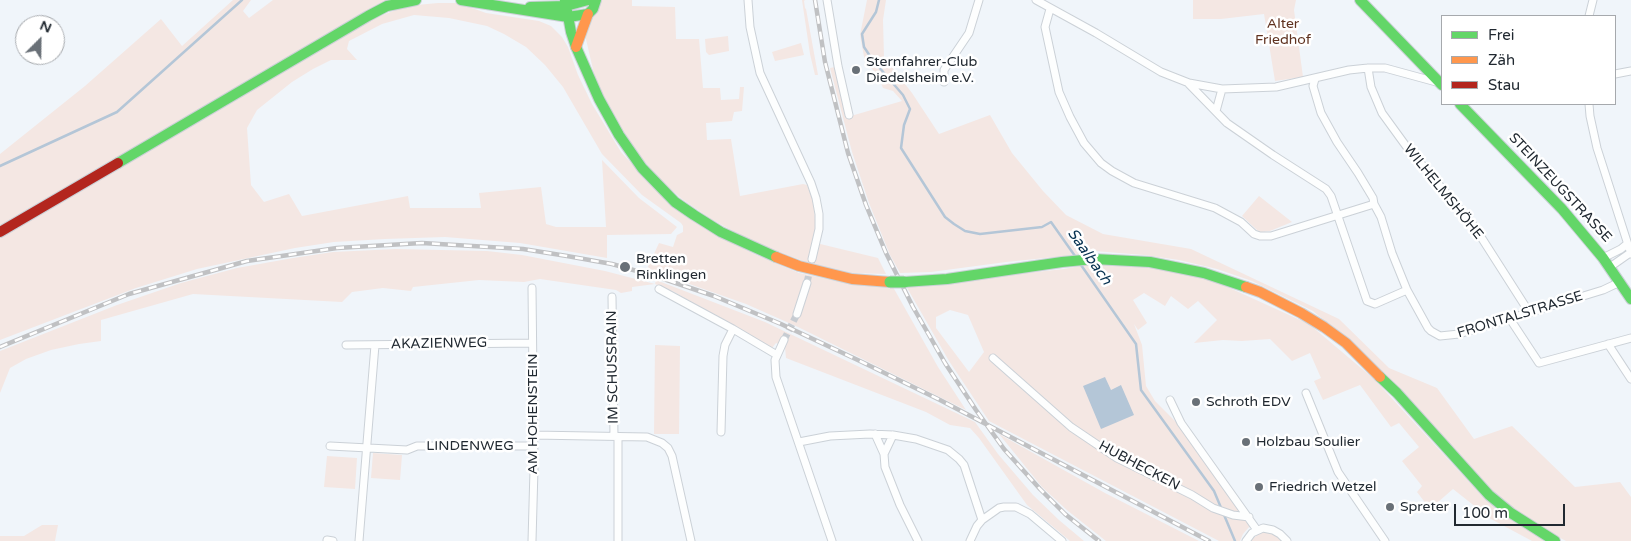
<!DOCTYPE html>
<meta charset="utf-8">
<style>
body{margin:0}
#map{position:relative;width:1631px;height:541px;overflow:hidden;background:#f0f5fa;font-family:"Varela Round",sans-serif}
canvas{display:block}
.legend{position:absolute;left:1441px;top:15px;width:175px;height:90px;box-sizing:border-box;background:#fff;border:1px solid #a6a9ad;margin:0;padding:6px 9px;list-style:none;font-size:15px;color:#212931}
.legend li{display:flex;align-items:center;gap:10px;height:25px}
.legend b{width:25px;border:1px solid #a6a9ad}
.north{position:absolute;left:15px;top:15px;width:50px;height:50px;box-sizing:border-box;background:#fff;border:1px solid #a6a9ad;border-radius:50%;rotate:23deg;font-size:14px;font-weight:700;line-height:20px;text-align:center;color:#212931}
.north::after{content:'';display:block;margin:auto;width:18px;height:22px;background:#697077;clip-path:polygon(50% 0,100% 100%,50% 72%,0 100%)}
.scale{position:absolute;left:1454px;top:504px;width:111px;height:22px;box-sizing:border-box;border:2px solid #212931;border-top:0;padding-left:6px;font-size:15px;line-height:18px;white-space:nowrap;color:#212931;-webkit-text-stroke:4px #fff;paint-order:stroke}
</style>
<div id="map">
<canvas width="1631" height="541"></canvas>
<ul class="legend">
<li><b style="height:6px;background:#63d668"></b>Frei</li>
<li><b style="height:6px;background:#ff974d"></b>Zäh</li>
<li><b style="height:6px;background:#b3261e"></b>Stau</li>
</ul>
<div class="north">N</div>
<div class="scale">100 m</div>
</div>
<script>
const ctx = document.querySelector('canvas').getContext('2d');
ctx.lineJoin = 'round';
function paint(path, color) { ctx.fillStyle = color; ctx.fill(path, 'evenodd'); }
const shape = rows => new Path2D(rows.map(r => 'M' + r).join(''));
function trace(path, color, width, dash) { ctx.strokeStyle = color; ctx.lineWidth = width; ctx.lineCap = dash ? 'butt' : 'round'; ctx.setLineDash(dash || []); ctx.stroke(path); }
function drawText(font, color, halo, rows, align = 'center') {
  ctx.font = font + ' "Varela Round",sans-serif'; ctx.lineWidth = 5; ctx.setLineDash([]); ctx.textBaseline = 'middle'; ctx.strokeStyle = halo; ctx.fillStyle = color; for (const [text, x, y, turn = 0] of rows) {
    ctx.save(); ctx.translate(x, y); ctx.rotate((+turn || 0) * Math.PI / 180); ctx.textAlign = isNaN(turn) ? turn : align; if (halo) ctx.strokeText(text, 0, 0); ctx.fillText(text, 0, 0); ctx.restore();
  }
}
const green = shape([
 [233,0,251,0,243,11,249,18,273,0,398,0,0,227,0,154,85,86,161,19,182,46],
 [601,0,632,0,632,6,675,7,676,39,699,39,703,88,720,88,721,100,739,99,740,87,744,87,742,111,734,112,732,121,706,123,707,140,731,139,740,196,803,184,807,185,814,204,815,220,815,232,812,242,878,258,886,274,852,273,832,268,806,262,755,243,711,219,682,199,661,181,632,147,617,125,595,78,585,35,585,29],
 [802,0,805,0,804,1,805,8,806,9,818,75,815,75,810,54],
 [867,0,886,0,883,20,884,57,912,93,939,134,990,115,1012,153,1043,191,1066,215,1103,234,1191,249,1339,319,1389,368,1437,388,1474,439,1512,426,1575,487,1620,482,1631,497,1631,541,1566,541,1538,526,1492,492,1332,327,1313,311,1252,281,1217,269,1179,260,1144,255,1095,251,1084,252,1084,254,1006,262,931,272,900,273,890,255,869,203,852,152,830,68,840,66,851,116,902,101,893,91,883,88,877,74,865,62,860,35],
 [1193,0,1296,0,1294,10,1303,77,1275,81,1264,14,1221,19,1193,19],
 [438,3,458,3,486,13,539,21,551,26,562,37,568,47,578,75,592,104,621,152,670,205,707,230,752,253,799,273,851,284,893,287,938,367,966,410,798,327,746,304,647,269,659,243,673,247,677,235,683,232,683,226,681,223,642,195,602,154,563,87,545,65,526,47,504,34,487,26,449,18,414,15,382,24,349,41,347,49,357,60,331,60,313,69,292,82,257,110,247,128,251,185,264,202,289,194,302,216,408,196,410,208,481,208,479,193,541,187,546,224,556,227,606,227,602,160,639,198,677,227,671,234,607,235,607,258,520,243,445,237,385,239,334,242,295,248,197,269,136,288,0,340,0,237,230,104,279,74,370,20,406,6],
 [728,36,729,51,709,55,706,52,705,39],
 [801,43,804,55,775,61,772,52],
 [1259,196,1292,222,1270,231,1261,232,1257,230,1242,216],
 [396,249,487,251,522,255,605,271,655,284,656,280,765,322,975,422,998,454,1033,495,1059,520,1084,541,1070,541,1027,505,979,438,970,428,950,425,926,412,786,358,785,347,776,343,772,348,674,292,655,284,632,287,632,291,621,293,616,290,540,279,524,282,479,280,413,287,411,291,383,288,352,292,342,302,193,294,101,320,101,341,79,344,51,350,26,359,10,368,0,393,0,351,117,305,181,283,237,268,293,258,333,252],
 [1085,265,1143,265,1212,280,1309,324,1374,379,1481,495,1496,509,1545,541,1532,541,1491,519,1453,489,1430,509,1417,492,1422,486,1402,461,1419,447,1399,423,1391,427,1360,385,1323,400,1314,381,1321,378,1310,353,1292,361,1270,339,1242,341,1223,340,1194,343,1217,320,1198,301,1188,309,1171,296,1165,306,1144,293,1133,300,1147,323,1138,330,1134,324,1142,345,1146,386,1155,401,1178,424,1250,526,1243,534,1240,541,1219,541,989,421,949,361,906,286,1064,269],
 [950,310,968,315,984,352,969,372,936,328,936,317],
 [655,345,680,346,679,434,654,434],
 [999,434,1105,493,1199,541,1106,541,1068,511,1042,487],
 [373,453,402,455,400,480,371,478],
 [327,456,357,458,355,489,324,487],
 [42,525,58,525,55,541,0,541,0,536,24,536],
 [1262,531,1277,534,1284,541,1250,541]
]);
const water = shape([
 [1105,377,1111,390,1121,385,1134,415,1101,429,1083,386]
]);
const stream = shape([
 [879,0,876,12,862,34,864,47,872,59,903,95,910,109,904,125,901,148,945,217,954,224,965,231,980,234,1042,227,1051,222,1075,256],
 [0,166,117,112,242,0],
 [1081,265,1136,344,1141,390,1214,491,1235,541]
]);
const streetTunnel = shape([
 [807,283,812,259],
 [784,340,797,314]
]);
const street = shape([
 [748,0,750,27,760,73,811,183,816,198,819,214,819,229,812,259],
 [827,0,838,66,849,115],
 [1036,0,1096,33,1161,72,1189,83,1222,89,1276,87,1349,70,1368,68,1385,68,1440,83],
 [1050,9,1045,27,1059,92,1070,117,1084,143,1101,163,1112,171,1134,183,1215,208,1241,222,1254,234,1260,236,1271,236,1374,204],
 [1589,16,1593,0],
 [1368,68,1371,87,1382,113,1406,146,1474,226,1529,312],
 [1615,74,1631,71],
 [1315,79,1313,86,1321,113,1337,142,1358,173,1373,198,1374,204,1381,217,1392,253,1407,290,1428,328,1431,331,1440,336,1459,334,1603,290,1620,282],
 [944,82,944,70,969,33,979,0],
 [1189,84,1227,123,1273,155,1326,189,1331,196,1367,301,1375,304,1407,290],
 [1589,104,1590,116,1597,148,1631,254],
 [1216,111,1222,89],
 [1603,258,1621,249,1627,244],
 [1610,267,1630,253],
 [659,289,733,329,777,355],
 [612,297,614,436],
 [797,314,807,283],
 [1510,319,1539,363,1631,338],
 [784,340,775,360,776,377,832,541],
 [1608,344,1631,379],
 [346,345,532,343],
 [993,358,1071,427,1117,458,1192,495,1213,508,1233,515,1249,517],
 [1306,393,1338,472,1385,541],
 [1170,400,1181,423,1257,530],
 [721,432,723,356,725,345,733,329],
 [875,434,884,454,885,467,900,505,918,541],
 [533,435,647,437,662,443,668,448,672,456,691,541],
 [799,442,830,436,870,434,893,435,916,439,948,450,959,459,964,465,982,520,977,526,970,541],
 [330,446,407,450,417,446,533,446],
 [884,454,893,435],
 [982,520,999,508,1004,507,1016,507,1030,514,1062,541],
 [327,540,333,541],
 [359,541,375,345],
 [532,541,534,469,532,288],
 [618,541,618,437],
 [1246,541,1252,533,1263,528,1273,530,1280,534,1287,541]
]);
const fast = shape([
 [461,0,568,17],
 [565,0,571,32,576,47,599,99,619,135,642,168,675,202,694,215,721,232,776,257],
 [1360,0,1442,85],
 [566,6,588,0],
 [530,7,566,6],
 [568,17,588,14,593,9,596,0],
 [1460,104,1562,209,1603,258,1631,299],
 [118,163,368,16,387,6,416,0],
 [904,282,947,279,1062,262,1094,259,1150,262,1204,273,1246,287],
 [1380,377,1397,393,1489,495,1511,513,1555,541]
]);
const slow = shape([
 [576,47,588,14],
 [776,257,799,266,852,279,890,282],
 [1246,287,1260,292,1301,313,1324,327,1346,343,1380,377]
]);
const jam = shape([
 [0,232,118,163]
]);
const rail = shape([
 [815,0,825,62,848,153,866,205,886,253,913,307,945,363,976,410,1004,449,1040,489,1065,514,1099,541],
 [0,347,129,294,247,261,337,248,422,243,523,249,567,256,612,264,658,277,714,296,781,324,862,362,940,400,1209,541]
]);
const fastBridge = shape([
 [890,282,904,282]
]);
const markers = [
 [856,70,5,"#697077"],
 [625,267,6,"#697077"],
 [1196,402,5,"#697077"],
 [1246,442,5,"#697077"],
 [1259,487,5,"#697077"],
 [1390,507,5,"#697077"]
];
const parkNames = [
 ["Alter",1283,24],
 ["Friedhof",1283,40]
];
const poiNames = [
 ["Sternfahrer-Club",866,62],
 ["Diedelsheim e.V.",866,78],
 ["Bretten",636,259],
 ["Rinklingen",636,275],
 ["Schroth EDV",1206,402],
 ["Holzbau Soulier",1256,442],
 ["Friedrich Wetzel",1269,487],
 ["Spreter",1400,507]
];
const streetNames = [
 ["STEINZEUGSTRASSE",1560,188,47],
 ["WILHELMSHÖHE",1443,192,51],
 ["FRONTALSTRASSE",1520,315,-17],
 ["AKAZIENWEG",439,344,-1],
 ["IM SCHUSSRAIN",613,367,-91],
 ["AM HOHENSTEIN",533,414,-90],
 ["LINDENWEG",470,446],
 ["HUBHECKEN",1139,466,28]
];
const waterNames = [
 ["Saalbach",1089,257,55]
];
paint(green, '#f4e7e3');
paint(water, '#b4c6d7');
trace(stream, '#b4c6d7', 2.5);
trace(streetTunnel, '#c7ccd2', 7, [7, 3.5]);
trace(street, '#cbd1d7', 9);
trace(fast, '#cbd1d7', 12);
trace(slow, '#cbd1d7', 12);
trace(jam, '#cbd1d7', 12);
trace(street, '#fdfefe', 7);
trace(fast, '#63d668', 10);
trace(slow, '#ff974d', 10);
trace(jam, '#b3261e', 10);
trace(rail, '#c0c1c3', 4.5);
trace(rail, '#fff', 2.5, [8]);
trace(fastBridge, '#cbd1d7', 13, []);
trace(fastBridge, '#63d668', 11);
for (const [x, y, r, color] of markers) { const dot = new Path2D(); dot.arc(x, y, r, 0, 2 * Math.PI); ctx.fillStyle = color; ctx.fill(dot); trace(dot, '#fff', 2); }
drawText('14px', '#5f3220', '#fff', parkNames);
drawText('14px', '#212931', '#fff', poiNames, 'left');
drawText('14px', '#212931', '#fff', streetNames);
drawText('italic 15px', '#063150', '#fff', waterNames);
</script>
